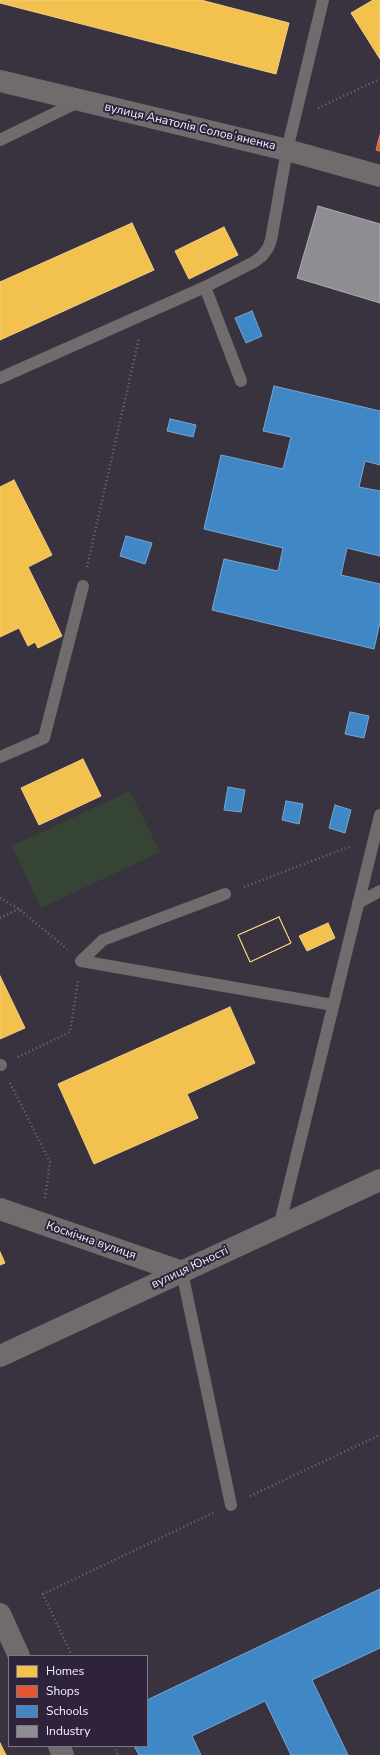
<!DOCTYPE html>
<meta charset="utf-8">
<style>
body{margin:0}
#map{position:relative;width:380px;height:1755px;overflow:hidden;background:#393340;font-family:"Nunito Sans",sans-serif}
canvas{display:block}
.legend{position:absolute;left:8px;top:1655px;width:140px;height:92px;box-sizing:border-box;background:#2e233b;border:1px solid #7e7589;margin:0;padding:5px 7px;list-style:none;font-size:12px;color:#f5f0fd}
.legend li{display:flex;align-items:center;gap:8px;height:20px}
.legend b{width:20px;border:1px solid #7e7589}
</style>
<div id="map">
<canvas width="380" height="1755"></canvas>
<ul class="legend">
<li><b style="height:11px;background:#f2c14e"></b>Homes</li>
<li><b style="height:11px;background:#e4572e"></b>Shops</li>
<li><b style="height:11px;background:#3f88c5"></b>Schools</li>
<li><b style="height:11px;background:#8d8d92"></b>Industry</li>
</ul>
</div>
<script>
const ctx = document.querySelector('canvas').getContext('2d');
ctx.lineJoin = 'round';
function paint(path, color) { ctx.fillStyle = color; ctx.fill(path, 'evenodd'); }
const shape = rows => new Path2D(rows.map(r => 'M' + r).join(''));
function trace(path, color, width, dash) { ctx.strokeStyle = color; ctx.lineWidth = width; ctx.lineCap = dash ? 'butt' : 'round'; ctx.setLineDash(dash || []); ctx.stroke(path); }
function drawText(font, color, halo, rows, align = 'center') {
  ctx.font = font + ' "Nunito Sans",sans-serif'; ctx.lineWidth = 4; ctx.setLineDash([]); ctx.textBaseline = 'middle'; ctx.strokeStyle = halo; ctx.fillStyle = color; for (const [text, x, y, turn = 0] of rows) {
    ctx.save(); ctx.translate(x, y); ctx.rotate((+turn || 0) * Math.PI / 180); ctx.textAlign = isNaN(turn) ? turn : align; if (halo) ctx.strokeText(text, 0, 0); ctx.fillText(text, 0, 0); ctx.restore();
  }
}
const green = shape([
 [130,791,160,852,41,908,12,846]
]);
const homes = shape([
 [0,0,201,0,289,23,276,74,0,3,0,0],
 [373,0,380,0,380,59,351,13,373,0],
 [132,223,154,270,0,340,0,282,132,223],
 [224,227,238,255,189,279,175,251,224,227],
 [14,480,52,555,28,567,62,636,38,648,35,642,28,646,19,628,0,637,0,487,14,480],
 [83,759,101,796,39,825,21,788,83,759],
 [279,917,291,943,250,962,238,935,279,917],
 [279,917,291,943,250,962,238,935,279,917],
 [328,923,335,938,307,951,299,936,328,923],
 [0,976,25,1028,0,1039,0,976],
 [230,1007,255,1063,187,1094,198,1118,94,1164,58,1084,230,1007],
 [0,1252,5,1263,0,1265,0,1252],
 [0,1743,6,1755,0,1755,0,1743]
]);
const shops = shape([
 [380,135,380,151,376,150,380,135]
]);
const schools = shape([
 [252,311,262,336,246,343,235,318,252,311],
 [274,386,380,411,380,465,365,461,359,487,380,491,380,556,347,548,341,575,380,584,380,622,374,649,212,610,224,559,278,571,283,548,204,529,221,455,283,469,291,437,263,431,274,386],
 [170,419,196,425,193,437,167,431,170,419],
 [126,536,152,543,145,564,120,556,126,536],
 [350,712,369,716,364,738,345,734,350,712],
 [228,787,245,790,241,812,224,810,228,787],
 [286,801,303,804,299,824,282,820,286,801],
 [335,805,351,810,345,833,329,828,335,805],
 [380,1589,380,1648,312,1680,348,1755,291,1755,265,1701,192,1736,201,1755,139,1755,134,1746,147,1746,147,1700,380,1589]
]);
const industry = shape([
 [318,206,380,224,380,303,297,278,318,206]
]);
const path = shape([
 [318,108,380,79],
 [87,567,139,338],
 [244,887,351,846],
 [0,898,19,909,67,949],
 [0,918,19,909],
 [18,1057,70,1032,78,981],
 [10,1083,50,1162,45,1198],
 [250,1496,380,1435],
 [72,1656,43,1594,213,1513],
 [114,1746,118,1755]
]);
const service = shape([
 [0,140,80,101],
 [205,287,241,381],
 [0,378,205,287,254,262,262,256,268,248,271,240,287,150,323,0],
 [0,757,44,738,83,586],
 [225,894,103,940,81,961,333,1005],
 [358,903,380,891],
 [0,1065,1,1065],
 [279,1227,380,815],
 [182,1272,231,1505]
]);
const minor = shape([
 [0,81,287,150,380,176],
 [0,1209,182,1272],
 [0,1356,380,1180],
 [0,1614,19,1656],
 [59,1746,63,1755]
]);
const streetNames = [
 ["вулиця Анатолія Соловʼяненка",190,127,13],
 ["Космічна вулиця",91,1241,19],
 ["вулиця Юності",190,1268,-25]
];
paint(green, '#364436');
paint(homes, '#f2c14e');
trace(homes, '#f3cf82', 1);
paint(shops, '#e4572e');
trace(shops, '#e9856c', 1);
paint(schools, '#3f88c5');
trace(schools, '#76a7d6', 1);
paint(industry, '#8d8d92');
trace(industry, '#acabb2', 1);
trace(path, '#716c71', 2.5, [1, 3]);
trace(service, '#706b6c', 12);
trace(minor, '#706b6c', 22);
drawText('12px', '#f5f0fd', '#2e233b', streetNames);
</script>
